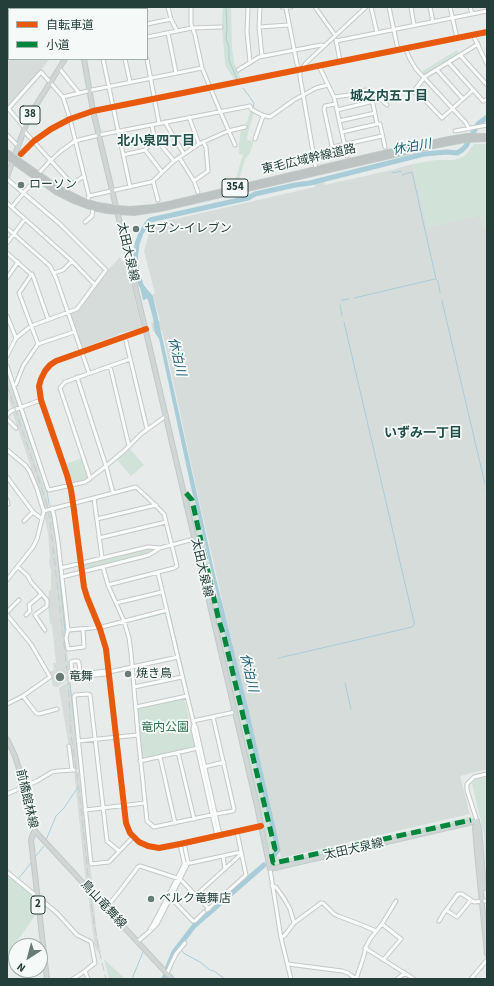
<!DOCTYPE html>
<meta charset="utf-8">
<style>
body{margin:0}
#map{position:relative;width:494px;height:986px;overflow:hidden;background:#e7ebe9;font-family:"Source Sans 3","Noto Sans JP",sans-serif}
canvas{display:block}
.frame{position:absolute;inset:0;border:8px solid #243f3a;pointer-events:none}
.legend{position:absolute;left:8px;top:8px;width:140px;height:52px;box-sizing:border-box;background:#f5faf8;border:1px solid #a1afac;margin:0;padding:5px 7px;list-style:none;font-size:12px;color:#243f3a}
.legend li{display:flex;align-items:center;gap:8px;height:20px}
.legend b{width:20px;border:1px solid #a1afac}
.north{position:absolute;left:8px;top:938px;width:40px;height:40px;box-sizing:border-box;background:#f5faf8;border:1px solid #a1afac;border-radius:50%;rotate:216deg;font-size:11px;font-weight:700;line-height:16px;text-align:center;color:#243f3a}
.north::after{content:'';display:block;margin:auto;width:14px;height:18px;background:#687b77;clip-path:polygon(50% 0,100% 100%,50% 72%,0 100%)}
</style>
<div id="map">
<canvas width="494" height="986"></canvas>
<div class="frame"></div>
<ul class="legend">
<li><b style="height:5px;background:#e8590c"></b>自転車道</li>
<li><b style="height:5px;background:#00873e"></b>小道</li>
</ul>
<div class="north">N</div>
</div>
<script>
const ctx = document.querySelector('canvas').getContext('2d');
ctx.lineJoin = 'round';
function paint(path, color) { ctx.fillStyle = color; ctx.fill(path, 'evenodd'); }
const shape = rows => new Path2D(rows.map(r => 'M' + r).join(''));
function trace(path, color, width, dash) { ctx.strokeStyle = color; ctx.lineWidth = width; ctx.lineCap = dash ? 'butt' : 'round'; ctx.setLineDash(dash || []); ctx.stroke(path); }
function drawText(font, color, halo, rows, align = 'center') {
  ctx.font = font + ' "Source Sans 3","Noto Sans JP",sans-serif'; ctx.lineWidth = 3.5; ctx.setLineDash([]); ctx.textBaseline = 'middle'; ctx.strokeStyle = halo; ctx.fillStyle = color; for (const [text, x, y, turn = 0] of rows) {
    ctx.save(); ctx.translate(x, y); ctx.rotate((+turn || 0) * Math.PI / 180); ctx.textAlign = isNaN(turn) ? turn : align; if (halo) ctx.strokeText(text, 0, 0); ctx.fillText(text, 0, 0); ctx.restore();
  }
}
const built = shape([
 [7,7,44,7,46,9,9,9,9,59,50,59,9,106,7,105],
 [413,164,428,227,480,215,484,227,487,227,487,769,460,776,470,814,281,858,275,828,199,500,162,330,153,332,151,323,160,321,153,294,155,293,144,251,145,248,150,230,158,223,315,187,313,180,323,177,325,185,392,170],
 [120,257,122,261,126,261,141,326,140,328,118,334,118,335,82,348,70,314,71,313,77,311,109,269],
 [7,375,18,407,12,409,7,396],
 [18,410,45,489,48,503,50,503,51,506,45,508,43,506,36,482,30,469,31,467,12,412],
 [50,510,52,511,51,512,53,524,58,567,70,679,57,687,53,686,51,677,49,672,54,670,53,663,56,663,52,625,50,624,48,604,49,591,51,590,51,569,50,568,49,560,50,558,48,532,44,515,45,511],
 [70,681,76,739,77,740,77,743,79,769,78,770,73,770,59,688],
 [74,771,79,772,93,890,92,890,86,883],
 [88,893,93,898,97,937,101,953,97,951,94,945,94,941]
]);
const green = shape([
 [223,7,231,7,232,48,234,63,241,79,235,80,226,67,225,63,222,27,222,16],
 [457,50,460,54,426,75,423,75,421,72],
 [251,110,254,112,248,133,247,140,252,141,254,140,250,153,245,159,239,180,235,181,243,155,239,154,239,143,241,130,245,128],
 [474,144,487,144,487,227,484,227,480,215,428,227,413,164,436,160,454,160,460,158,465,156],
 [130,449,144,465,131,476,117,460],
 [82,458,88,478,85,481,73,483,66,464],
 [186,493,195,503,255,755,275,851,271,857,272,860,274,860,278,856,283,860,469,817,470,821,275,866,272,861],
 [147,548,150,548,151,552,148,554,85,570,84,564],
 [184,698,195,746,194,748,143,759,141,758,137,710,138,708],
 [487,777,487,873,486,872,484,834,472,784,473,782,476,779],
 [7,876,16,882,34,898,35,908,34,917,17,941,7,965],
 [104,959,125,979,109,979]
]);
const water = shape([
 [140,281,153,296,213,566,223,607,220,607,195,502,192,492,159,339,155,333,153,318,148,300,146,298,145,300,143,300,139,283]
]);
const stream = shape([
 [226,8,227,28,226,38,229,48,229,60,237,79],
 [243,88,254,103,253,108],
 [393,172,393,173,401,171,401,172],
 [402,175,412,172,436,279,438,281,440,293],
 [354,298,435,279],
 [342,301,342,300,349,299],
 [442,301,485,484],
 [340,305,342,316],
 [7,372,12,386],
 [13,389,18,406],
 [19,410,47,492,49,503],
 [486,489,487,493],
 [51,511,56,542,65,631],
 [170,615,178,649],
 [149,617,165,613],
 [127,622,145,618],
 [104,628,122,623],
 [85,631,97,629],
 [69,632,81,631],
 [179,653,194,718],
 [279,658,412,627,414,625,414,622,344,322],
 [70,683,80,772],
 [345,683,351,709],
 [195,732,197,739],
 [46,840,56,816,64,808,78,787],
 [183,849,186,860],
 [36,856,44,846],
 [19,878,31,863],
 [181,950,185,954,200,962,210,970,214,971,225,979],
 [132,979,143,952]
]);
const river = shape([
 [141,285,138,275,135,261,137,244,141,233,148,222,150,220,239,200,248,198,255,194,295,185,310,183,424,154,447,152,457,153,462,150,466,146,478,124,487,117],
 [219,600,246,710,278,850,273,857],
 [167,969,174,952,194,926,264,865],
 [164,979,165,976]
]);
const minor = shape([
 [71,7,72,9],
 [114,7,117,9],
 [168,7,171,19,177,31],
 [191,7,191,24,195,35,202,68,220,111,235,145],
 [248,7,247,32,250,62],
 [260,7,259,27,262,56],
 [282,7,291,7],
 [315,7,335,35],
 [371,7,377,33],
 [389,7,398,50],
 [411,7,414,25],
 [430,7,433,22],
 [450,7,457,38],
 [470,7,472,14],
 [286,8,297,64,300,70],
 [124,9,125,7],
 [147,24,171,19],
 [259,27,289,25],
 [168,33,176,73],
 [473,35,487,64],
 [147,37,192,28,221,27],
 [336,40,340,61],
 [336,41,487,11],
 [405,48,410,59,416,69,466,123,469,129],
 [460,55,487,85],
 [103,59,130,187],
 [125,59,130,82],
 [147,59,159,123],
 [449,63,483,101,484,101,487,99],
 [319,66,334,97,347,156],
 [59,68,79,93],
 [238,70,259,57,321,45,324,46],
 [437,70,463,99],
 [473,90,442,118,424,99,414,92,414,91,423,79,426,76,478,44],
 [63,97,92,90,202,68],
 [334,97,349,95,366,90,373,104,377,124,380,124,385,147],
 [335,104,325,106,324,109,332,146,333,147,382,136],
 [7,107,23,126,25,127],
 [8,109,41,72,63,97,70,119,89,196,87,202],
 [337,110,370,102,378,97,387,105],
 [189,117,199,144],
 [339,121,375,113],
 [165,122,184,154],
 [24,131,72,184],
 [455,131,487,125],
 [342,132,377,124],
 [7,135,16,144],
 [154,137,174,161],
 [255,139,263,116],
 [145,150,154,137,152,125],
 [21,154,34,141,51,129,70,119,93,111,487,32],
 [123,155,145,150,162,172],
 [179,157,194,181,198,192],
 [316,169,300,77,300,72,306,63,366,7],
 [38,174,51,160,61,151,75,141,99,135,250,106,251,109,262,115,270,117,294,100,316,88,328,85],
 [7,179,60,224,106,270,77,309,31,326,16,338,7,356],
 [153,181,158,200],
 [194,181,208,171,206,147,203,142],
 [64,191,72,184,84,176],
 [89,196,151,182,153,181,174,161,199,144,228,131,245,127],
 [7,203,72,261,95,285],
 [12,207,36,178],
 [85,222,92,216,93,208],
 [7,228,50,266,56,278,89,373],
 [7,243,25,219],
 [7,253,33,276,48,319],
 [54,273,63,270,72,261],
 [32,274,19,293,38,344],
 [7,278,18,262],
 [7,316,16,338],
 [146,329,56,361,50,365,45,371,41,379,39,386,41,400,67,475,71,490,74,510,84,587,87,597,100,629,106,649,126,823,130,833,139,842,148,846,159,848,180,844,261,826],
 [125,337,147,429],
 [7,366,48,489,49,490,85,482,88,480,106,466,125,450,141,434,166,416],
 [110,366,129,446],
 [77,377,106,466,113,493],
 [14,385,16,384,23,366,38,344,74,332],
 [7,415,11,411,41,400],
 [7,419,16,428],
 [7,450,26,466,30,472,37,489,43,509,44,511,37,539,33,547,7,580],
 [7,477,33,512,42,519],
 [90,478,60,388,65,382,130,359],
 [94,498,102,558],
 [7,500,8,504],
 [52,508,54,516,58,542,68,630,66,638,68,649,84,647,83,629],
 [44,511,136,487,147,497,164,514,177,566,174,568,108,585],
 [97,519,156,505],
 [24,521,33,512],
 [99,538,166,522],
 [18,567,28,576,31,582,47,600,47,606,35,615,45,630],
 [103,567,108,585,124,621,129,638,131,653,138,735,147,821,154,827,216,814,233,811,234,809,213,717],
 [61,568,148,547,160,548],
 [158,573,187,696,194,724,196,728,220,835],
 [62,577,149,555,160,548,194,539],
 [116,603,162,592],
 [7,612,19,600],
 [7,615,31,644,49,675,50,677,23,696,7,704],
 [26,615,30,611,29,605,42,594],
 [68,630,102,627,167,610],
 [109,672,106,671,82,674,80,672,79,663,78,661,74,661,71,662,72,675,74,677,106,674,109,672,178,657],
 [134,687,182,677],
 [23,696,36,713,39,714,57,709],
 [136,707,187,696],
 [193,721,235,712],
 [194,724,193,729,217,836],
 [78,741,138,735],
 [69,746,72,770],
 [178,752,194,819],
 [160,757,175,823],
 [140,761,198,748],
 [204,767,224,762],
 [7,794,37,781,52,772,58,771,74,770],
 [85,810,145,803],
 [477,821,467,790,467,784,474,777,487,774],
 [119,851,107,841,90,695,88,694,75,695,74,697,91,864,109,862,133,837],
 [223,856,225,869],
 [186,864,241,852],
 [270,869,281,938,291,979],
 [7,872,57,913,77,935,91,942,95,963,85,971,73,979],
 [272,886,276,887,285,900,290,909,294,923],
 [196,895,239,856,242,855],
 [170,897,193,921,195,921,204,912],
 [106,908,119,892,138,867,140,866,180,879,209,909],
 [207,910,246,875,237,832],
 [446,910,457,917,471,900],
 [439,921,444,913,458,894,462,894,474,902,485,901],
 [382,924,401,939,384,959],
 [150,929,153,925,184,865,184,862,180,844],
 [281,938,285,935,294,923,321,903,323,903,334,914,338,916,362,925,376,931],
 [137,942,151,930,157,924,187,865,188,862,184,843],
 [365,948,414,979],
 [288,964,342,971,348,973,356,979],
 [85,971,88,979],
 [167,973,168,971,172,962,176,954,185,943],
 [356,979,363,959,366,947,370,939,382,924,396,901],
 [397,979,405,973],
 [471,979,487,960]
]);
const major = shape([
 [98,9,99,7],
 [84,59,93,111,147,336,257,806,270,869,477,821],
 [7,177,25,127,33,110,65,59],
 [7,739,15,756,21,775,24,786,30,820,35,831,172,979],
 [477,821,475,828,477,852,487,954],
 [477,822,479,828,484,888],
 [35,831,33,834,31,840,47,979]
]);
const highway = shape([
 [7,152,57,187,70,194,82,200,98,205,117,208,130,209,154,207,173,203,375,155,449,139,467,136,487,136],
 [7,157,56,192,76,202,93,208,107,211,118,212,134,213,160,209,433,146,465,140,487,139]
]);
const rail = shape([
 [7,385,38,477,47,505,50,521,68,680,71,734,79,789,91,903,99,950,106,979]
]);
const quiet = shape([
 [186,493,192,500,219,621,224,636,275,849,271,852,273,862,274,863,471,820]
]);
const cycleway = shape([
 [21,154,34,141,51,129,70,119,93,111,487,32],
 [146,329,56,361,50,365,45,371,41,379,39,386,41,400,67,475,71,490,74,510,84,587,87,597,100,629,106,649,126,823,130,833,139,842,148,846,159,848,180,844,261,826]
]);
const markers = [
 [21,185,4,"#687b77"],
 [136,229,4,"#687b77"],
 [128,674,4,"#687b77"],
 [60,677,5,"#687b77"],
 [151,899,4,"#687b77"]
];
const shields = [
 [30,115,20],
 [235,188,26],
 [38,905,14]
];
const shieldNames = [
 ["38",30,115],
 ["354",235,188],
 ["2",38,905]
];
const streetNames = [
 ["東毛広域幹線道路",309,160,-13],
 ["太田大泉線",127,252,77],
 ["太田大泉線",201,568,77],
 ["前橋館林線",26,799,77],
 ["太田大泉線",354,850,-13],
 ["鳥山竜舞線",103,905,47]
];
const poiNames = [
 ["ローソン",29,185],
 ["セブン-イレブン",144,229],
 ["焼き鳥",136,674],
 ["竜舞",69,677],
 ["ベルク竜舞店",159,899]
];
const parkNames = [
 ["竜内公園",165,728]
];
const neighbourhoodNames = [
 ["城之内五丁目",389,97],
 ["北小泉四丁目",156,142],
 ["いずみ一丁目",423,434]
];
const waterNames = [
 ["休泊川",412,148,-10],
 ["休泊川",176,357,77],
 ["休泊川",248,673,77]
];
paint(built, '#d5dcd9');
paint(green, '#d1e3d8');
paint(water, '#a9cdd8');
trace(stream, '#a9cdd8', 1);
trace(river, '#a9cdd8', 5);
trace(minor, '#c4c8c6', 5);
trace(major, '#c2cac8', 6);
trace(highway, '#c2cac8', 6);
trace(minor, '#fbfcfc', 3);
trace(major, '#cfd6d5', 4);
trace(highway, '#bcc3c2', 4.5);
trace(rail, '#c8cccb', 1, [8, 4]);
trace(quiet, '#00873e', 5, [10, 5]);
trace(cycleway, '#e8590c', 6);
for (const [x, y, r, color] of markers) { const dot = new Path2D(); dot.arc(x, y, r, 0, 2 * Math.PI); ctx.fillStyle = color; ctx.fill(dot); trace(dot, '#f5faf8', 1.5); }
for (const [x, y, w] of shields) { const box = new Path2D(); box.roundRect(x - w / 2, y - 9, w, 18, 3); ctx.fillStyle = '#f5faf8'; ctx.fill(box); trace(box, '#243f3a', 1); }
drawText('bold 11px', '#243f3a', null, shieldNames);
drawText('12px', '#243f3a', '#f5faf8', streetNames);
drawText('12px', '#243f3a', '#f5faf8', poiNames, 'left');
drawText('12px', '#307450', '#f5faf8', parkNames);
drawText('bold 13px', '#215049', '#f5faf8', neighbourhoodNames);
drawText('italic 13px', '#206279', '#f5faf8', waterNames);
</script>
